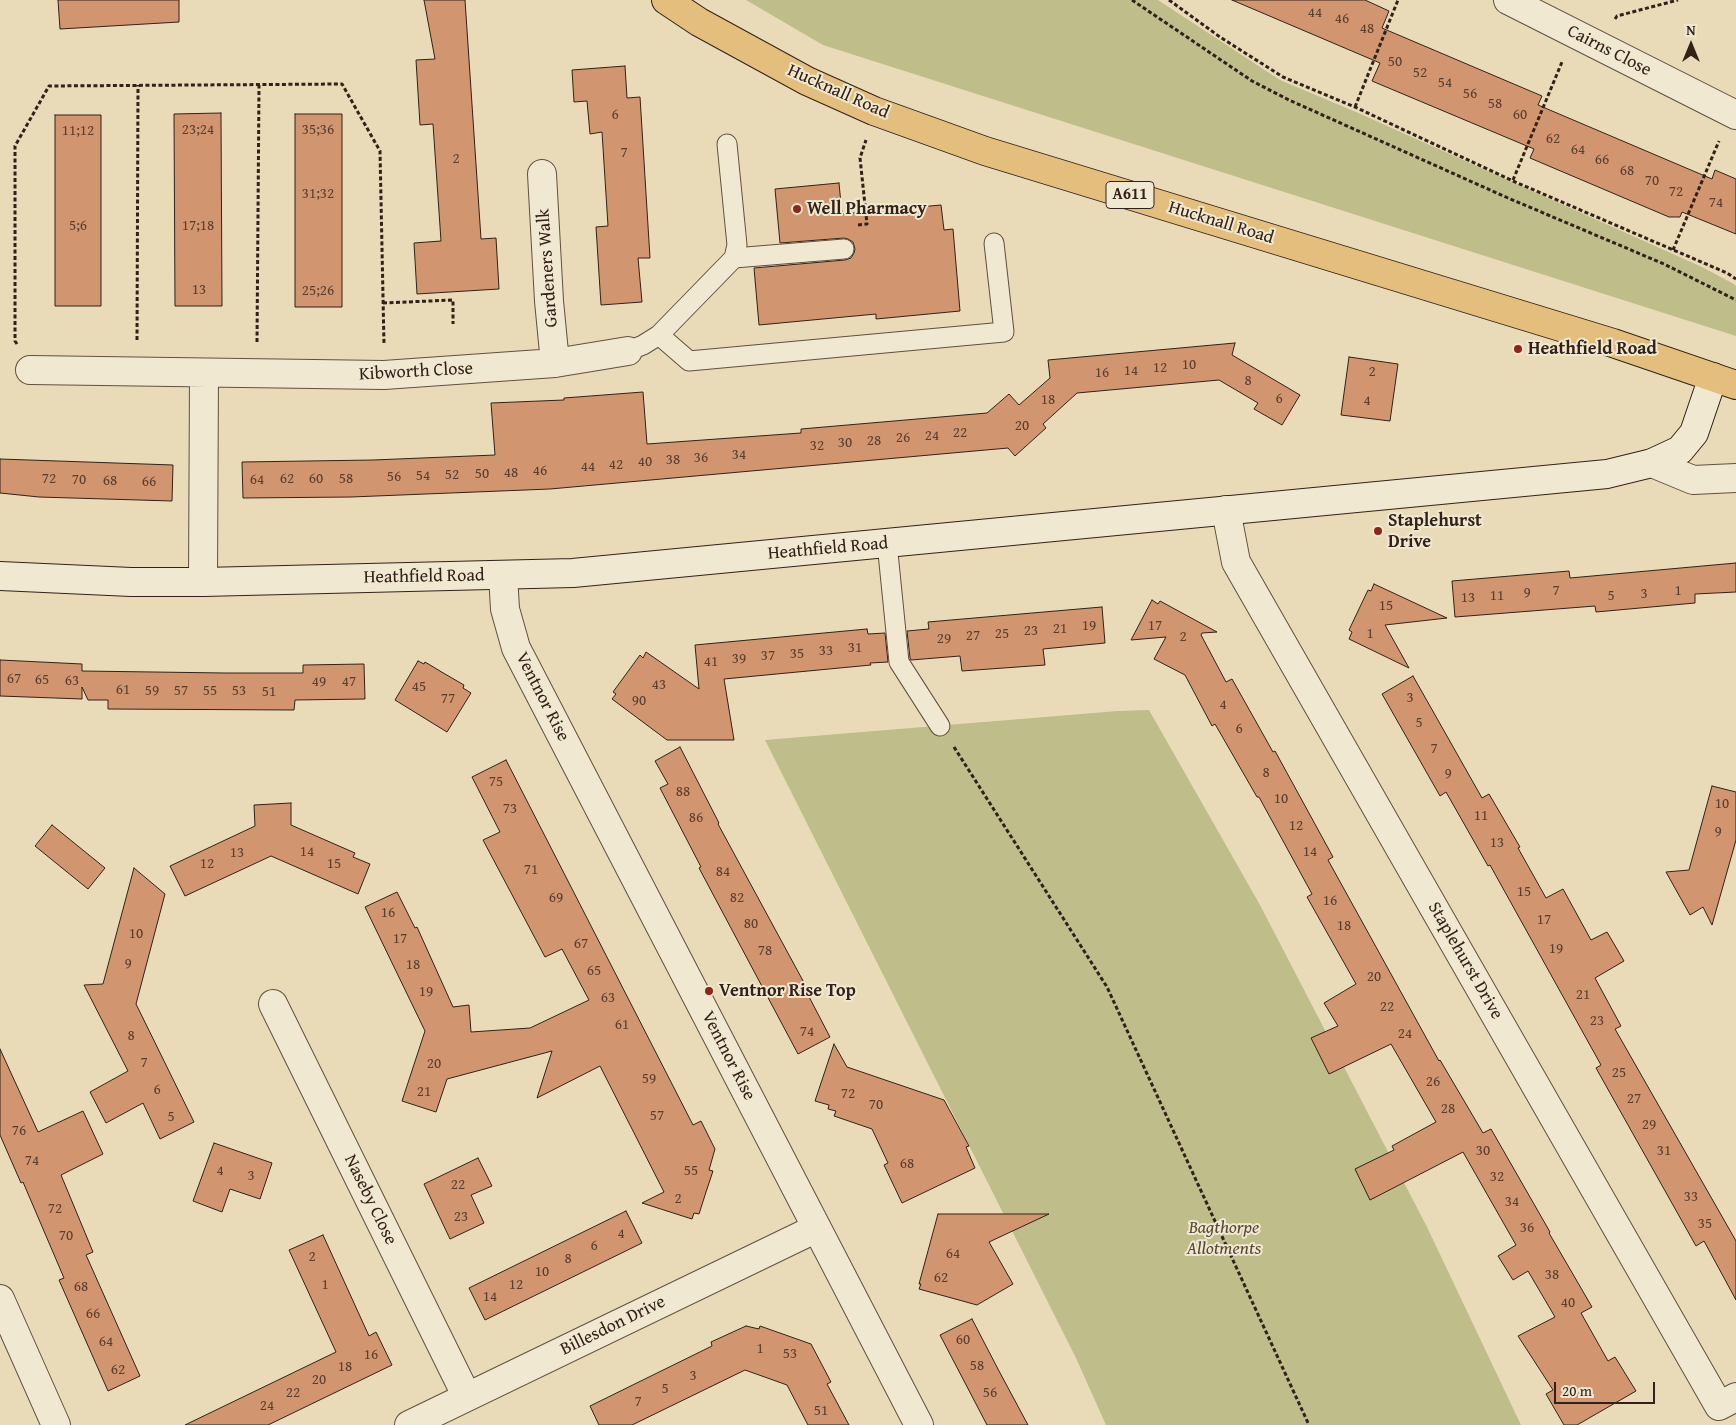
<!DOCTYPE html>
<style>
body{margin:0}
#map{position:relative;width:1736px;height:1425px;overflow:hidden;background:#e9dbb8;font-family:"Gentium Book Plus",serif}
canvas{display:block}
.north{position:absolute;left:1666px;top:20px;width:50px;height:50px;-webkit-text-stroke:4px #f1e8d1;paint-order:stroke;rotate:0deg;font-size:14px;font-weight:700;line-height:20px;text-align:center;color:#322118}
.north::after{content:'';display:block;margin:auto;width:18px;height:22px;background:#322118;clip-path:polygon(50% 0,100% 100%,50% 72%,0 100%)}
.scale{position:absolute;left:1554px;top:1382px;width:101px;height:22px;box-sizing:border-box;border:2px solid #322118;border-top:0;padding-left:6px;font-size:15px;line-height:18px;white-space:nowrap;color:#322118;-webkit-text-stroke:4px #f1e8d1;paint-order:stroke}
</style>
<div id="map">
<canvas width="1736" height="1425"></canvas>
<div class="north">N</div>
<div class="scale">20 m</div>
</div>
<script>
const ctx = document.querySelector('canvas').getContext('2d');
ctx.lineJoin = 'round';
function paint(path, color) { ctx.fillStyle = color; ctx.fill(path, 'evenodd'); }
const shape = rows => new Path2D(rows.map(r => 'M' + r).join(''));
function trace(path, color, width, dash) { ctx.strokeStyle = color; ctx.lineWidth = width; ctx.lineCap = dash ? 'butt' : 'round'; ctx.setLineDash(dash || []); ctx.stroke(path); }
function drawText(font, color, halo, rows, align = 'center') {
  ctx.font = font + ' "Gentium Book Plus",serif'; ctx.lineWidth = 4; ctx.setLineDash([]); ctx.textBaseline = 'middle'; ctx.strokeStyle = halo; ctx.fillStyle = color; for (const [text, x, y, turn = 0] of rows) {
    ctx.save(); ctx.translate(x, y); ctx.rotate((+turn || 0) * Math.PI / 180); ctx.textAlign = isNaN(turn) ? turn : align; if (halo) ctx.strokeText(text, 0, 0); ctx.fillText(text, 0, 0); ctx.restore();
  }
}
const green = shape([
 [746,0,1158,0,1280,80,1356,112,1702,267,1732,283,1736,286,1736,336,823,45],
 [1149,710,1260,905,1427,1227,1521,1425,1106,1425,1076,1358,765,740,1118,711]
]);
const building = shape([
 [58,0,179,0,179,22,60,29,58,0],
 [424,0,465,0,481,239,496,238,499,289,417,294,414,243,441,241,433,124,420,125,416,60,435,59,424,0],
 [1232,0,1365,0,1389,11,1382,28,1542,96,1538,105,1712,179,1715,170,1736,179,1736,234,1682,212,1680,217,1669,217,1530,158,1534,149,1372,81,1380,63,1232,0],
 [625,66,627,98,640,97,650,258,638,258,642,302,601,305,596,227,608,226,602,132,590,134,587,101,574,102,572,70,625,66],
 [221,113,222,306,175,306,174,114,221,113],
 [295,114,342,114,342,307,295,307,295,114],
 [55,115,101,115,101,306,55,306,55,115],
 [839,183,842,214,941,205,944,230,953,229,960,311,876,319,876,314,759,325,754,268,845,260,851,258,854,253,855,249,853,242,848,239,844,238,780,243,775,189,839,183],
 [1235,343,1232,355,1300,395,1282,425,1254,409,1258,403,1219,380,1077,393,1043,424,1046,428,1015,456,1008,448,550,489,351,497,243,498,242,462,373,460,495,455,491,403,564,400,564,398,643,392,647,444,801,433,801,429,987,413,1009,394,1019,405,1050,378,1048,360,1235,343],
 [1349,357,1398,364,1390,421,1341,415,1349,357],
 [0,459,173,465,172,501,39,497,0,493,0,459],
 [1736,563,1736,592,1695,594,1695,603,1596,612,1595,606,1455,617,1452,581,1569,571,1570,578,1736,563],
 [1374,584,1447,618,1385,625,1409,668,1349,639,1352,632,1349,630,1368,590,1371,591,1374,584],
 [1152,600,1158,604,1160,601,1217,632,1202,633,1201,635,1226,682,1232,679,1273,752,1275,751,1333,857,1328,860,1439,1061,1440,1060,1483,1133,1491,1129,1550,1232,1549,1233,1592,1307,1581,1313,1608,1361,1615,1357,1636,1391,1577,1425,1564,1425,1546,1394,1553,1390,1518,1336,1555,1317,1528,1271,1513,1280,1498,1256,1516,1245,1463,1152,1370,1200,1355,1169,1394,1150,1392,1146,1436,1122,1391,1044,1329,1074,1311,1038,1338,1026,1324,1003,1356,984,1307,897,1312,894,1259,797,1257,797,1215,724,1212,726,1185,675,1154,659,1166,637,1131,640,1152,600],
 [1102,607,1105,643,1043,649,1045,665,962,671,960,656,911,660,910,658,907,631,929,629,928,622,1102,607],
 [867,629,868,634,885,633,888,662,870,663,871,665,724,679,734,740,667,740,612,699,616,694,613,692,640,655,643,658,646,652,699,689,695,645,867,629],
 [0,660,82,664,82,671,225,673,303,673,303,665,364,664,365,699,295,700,294,710,108,709,108,700,88,700,82,687,82,699,0,696,0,660],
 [418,661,424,664,425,662,445,674,464,685,463,688,471,693,447,732,395,700,418,661],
 [1413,676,1482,798,1489,794,1520,847,1518,848,1546,898,1563,889,1591,940,1607,932,1624,961,1595,978,1621,1026,1615,1029,1736,1241,1736,1300,1704,1241,1696,1246,1596,1068,1601,1065,1490,865,1488,866,1446,792,1440,796,1382,694,1413,676],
 [680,747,719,823,718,824,808,990,806,991,830,1037,798,1054,699,868,701,867,660,788,668,784,655,761,680,747],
 [506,760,693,1125,701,1121,715,1149,709,1170,713,1171,706,1192,699,1214,694,1213,692,1219,642,1203,664,1192,600,1066,537,1098,552,1051,447,1079,436,1112,402,1101,425,1031,365,907,397,892,415,928,417,927,453,1007,469,1005,471,1032,530,1028,589,1000,562,949,545,957,483,840,500,832,472,777,506,760],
 [1712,786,1736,792,1736,840,1712,925,1703,907,1690,915,1666,872,1689,870,1712,786],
 [291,803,291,825,355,853,353,857,370,864,358,894,271,856,185,896,170,866,255,826,254,805,291,803],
 [52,825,105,868,88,889,35,846,52,825],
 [134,868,165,894,136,1004,194,1122,160,1139,143,1103,106,1123,90,1092,128,1071,84,985,103,984,134,868],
 [834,1044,847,1067,944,1100,969,1146,966,1147,975,1168,902,1203,884,1165,888,1163,872,1129,834,1116,836,1111,828,1109,829,1105,815,1101,834,1044],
 [0,1049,38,1132,83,1111,103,1154,61,1175,93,1252,86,1255,140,1376,108,1391,59,1280,64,1278,23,1182,21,1183,0,1135,0,1049],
 [214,1143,272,1163,260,1199,230,1189,222,1212,193,1201,214,1143],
 [478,1158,492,1186,471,1195,484,1223,450,1239,424,1184,478,1158],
 [626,1211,642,1243,485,1320,469,1288,626,1211],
 [938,1214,1049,1214,989,1242,1013,1284,977,1305,919,1289,921,1284,919,1284,938,1214],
 [323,1235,369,1336,376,1332,392,1365,268,1425,185,1425,336,1352,289,1250,323,1235],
 [972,1319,999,1371,1028,1425,987,1425,940,1335,972,1319],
 [746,1326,759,1329,760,1326,811,1344,831,1382,827,1384,849,1425,808,1425,787,1385,745,1370,632,1425,599,1425,590,1406,712,1346,711,1342,746,1326]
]);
const path = shape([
 [1132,0,1252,81,1289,100,1508,198,1664,264,1736,300],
 [1169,0,1220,37,1283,77,1355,107,1513,181,1727,273,1736,279],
 [1615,19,1617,16,1678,0],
 [1355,107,1398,0],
 [1513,180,1562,62],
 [858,225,867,224,860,158,866,140],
 [1673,250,1719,141],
 [383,303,453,300,453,324],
 [137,340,138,85],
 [257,342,259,85],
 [17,344,15,341,15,146,49,86,342,84,380,151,384,345],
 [954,747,1107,987,1309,1425]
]);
const lane = shape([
 [734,258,844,249],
 [659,335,689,361,1004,332,994,243],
 [628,351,643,345,659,335,734,258,737,245,727,144],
 [887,543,899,662,940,726]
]);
const street = shape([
 [1508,0,1736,115],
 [542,174,549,301,555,363],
 [30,370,384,375,555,363,628,351],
 [1652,463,1693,480,1736,478],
 [1226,510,1236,562,1719,1406,1736,1397],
 [503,575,505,609,516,648,919,1425],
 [203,582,204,373],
 [273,1004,467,1397],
 [0,1299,56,1425],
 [409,1425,817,1228]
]);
const secondary = shape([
 [0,576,131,582,203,582,573,573,1607,474,1652,463,1680,450,1694,433,1713,377]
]);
const primary = shape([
 [666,0,699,22,807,81,874,111,985,151,1613,343,1736,385]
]);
const markers = [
 [797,209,5,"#8f2418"],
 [1518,349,5,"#8f2418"],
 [1378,531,5,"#8f2418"],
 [709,991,5,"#8f2418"]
];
const numberNames = [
 ["44",1315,13],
 ["46",1342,19],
 ["48",1367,29],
 ["50",1395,62],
 ["52",1420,73],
 ["54",1445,83],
 ["56",1470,94],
 ["58",1495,104],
 ["6",615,115],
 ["60",1520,115],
 ["23;24",198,130],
 ["35;36",318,130],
 ["11;12",78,131],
 ["62",1553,139],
 ["64",1578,150],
 ["7",624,153],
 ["2",456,159],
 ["66",1602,160],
 ["68",1627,171],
 ["70",1652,181],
 ["72",1676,192],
 ["31;32",318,194],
 ["74",1716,203],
 ["5;6",78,226],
 ["17;18",198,226],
 ["13",199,290],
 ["25;26",318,291],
 ["10",1189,365],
 ["12",1160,368],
 ["14",1131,371],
 ["2",1372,372],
 ["16",1102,373],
 ["8",1248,381],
 ["6",1279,399],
 ["18",1048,400],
 ["4",1367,401],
 ["20",1022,426],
 ["22",960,433],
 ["24",932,436],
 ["26",903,438],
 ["28",874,441],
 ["30",845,443],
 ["32",817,446],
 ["34",739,455],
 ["36",701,458],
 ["38",673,460],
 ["40",645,462],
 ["42",616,465],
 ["44",588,467],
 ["46",540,471],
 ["48",511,473],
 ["50",482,474],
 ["52",452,475],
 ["54",423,476],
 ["56",394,477],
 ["72",49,479],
 ["62",287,479],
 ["60",316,479],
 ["58",346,479],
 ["70",79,480],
 ["64",257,480],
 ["68",110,481],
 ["66",149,482],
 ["7",1556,591],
 ["1",1678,591],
 ["9",1527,593],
 ["3",1644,594],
 ["11",1497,596],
 ["5",1611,596],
 ["13",1468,598],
 ["15",1386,606],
 ["19",1089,626],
 ["17",1155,626],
 ["21",1060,629],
 ["23",1031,631],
 ["25",1002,634],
 ["1",1370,634],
 ["27",973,636],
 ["2",1183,637],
 ["29",944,639],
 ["31",855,648],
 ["33",826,651],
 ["35",797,654],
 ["37",768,656],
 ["39",739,659],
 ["41",711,662],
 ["67",14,679],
 ["65",42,680],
 ["63",72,681],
 ["49",319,682],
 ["47",349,682],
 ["43",659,685],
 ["45",419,687],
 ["61",123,690],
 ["59",152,691],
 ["57",181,691],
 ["55",210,691],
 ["53",239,691],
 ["51",269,692],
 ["3",1410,698],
 ["77",448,699],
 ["90",639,701],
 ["4",1223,705],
 ["5",1419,723],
 ["6",1239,729],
 ["7",1434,749],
 ["8",1266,773],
 ["9",1448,774],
 ["75",496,782],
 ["88",683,792],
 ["10",1281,799],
 ["10",1722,804],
 ["73",510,809],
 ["11",1481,816],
 ["86",696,818],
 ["12",1296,826],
 ["9",1718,832],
 ["13",1497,843],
 ["14",307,852],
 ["14",1310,852],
 ["13",237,853],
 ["12",207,864],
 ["15",334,864],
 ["71",531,870],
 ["84",723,872],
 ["15",1524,892],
 ["69",556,898],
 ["82",737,898],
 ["16",1330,901],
 ["16",388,913],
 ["17",1544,920],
 ["80",751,924],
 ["18",1344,926],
 ["10",136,934],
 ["17",400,939],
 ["67",581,944],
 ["19",1556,949],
 ["78",765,951],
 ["9",128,964],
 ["18",413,965],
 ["65",594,971],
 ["20",1374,977],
 ["19",426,992],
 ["21",1583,995],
 ["63",608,998],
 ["22",1387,1007],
 ["23",1597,1021],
 ["61",622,1025],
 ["74",807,1032],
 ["24",1405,1034],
 ["8",131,1036],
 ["7",144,1063],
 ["20",434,1064],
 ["25",1619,1073],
 ["59",649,1079],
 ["26",1433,1082],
 ["6",157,1090],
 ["21",424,1092],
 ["72",848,1094],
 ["27",1634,1099],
 ["70",876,1105],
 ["28",1448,1109],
 ["57",657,1116],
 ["5",171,1117],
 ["29",1649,1125],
 ["76",19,1131],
 ["30",1483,1151],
 ["31",1664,1151],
 ["74",32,1161],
 ["68",907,1164],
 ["4",220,1171],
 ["55",691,1171],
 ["3",251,1176],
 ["32",1497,1177],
 ["22",458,1185],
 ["33",1691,1197],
 ["2",678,1199],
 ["34",1512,1202],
 ["72",55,1209],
 ["23",461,1217],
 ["35",1705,1224],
 ["36",1527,1228],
 ["4",621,1234],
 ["70",66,1236],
 ["6",594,1246],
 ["64",953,1254],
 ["2",312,1257],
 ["8",568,1259],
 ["10",542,1272],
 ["38",1552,1275],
 ["62",941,1278],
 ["1",325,1285],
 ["12",516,1285],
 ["68",81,1287],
 ["14",490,1297],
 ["40",1568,1303],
 ["66",93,1314],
 ["60",963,1340],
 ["64",106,1342],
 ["1",760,1349],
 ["53",790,1354],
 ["16",371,1355],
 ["58",977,1366],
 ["18",345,1367],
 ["62",118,1370],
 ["3",693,1376],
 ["20",319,1380],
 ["5",665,1389],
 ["22",293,1393],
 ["56",990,1393],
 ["7",638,1402],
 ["24",267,1406],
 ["51",821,1411]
];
const shields = [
 [1130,195,48]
];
const shieldNames = [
 ["A611",1130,195]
];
const streetNames = [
 ["Cairns Close",1609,51,27],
 ["Hucknall Road",838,92,24],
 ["Hucknall Road",1221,223,17],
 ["Gardeners Walk",548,268,-94],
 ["Kibworth Close",416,372,-3],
 ["Heathfield Road",828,549,-5],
 ["Heathfield Road",424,577,-1],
 ["Ventnor Rise",542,697,63],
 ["Staplehurst Drive",1465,961,60],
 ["Ventnor Rise",728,1056,63],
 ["Naseby Close",370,1200,64],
 ["Billesdon Drive",613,1326,-26]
];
const poiNames = [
 ["Well Pharmacy",807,209],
 ["Heathfield Road",1528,349],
 ["Staplehurst",1388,521],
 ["Drive",1388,542],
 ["Ventnor Rise Top",719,991]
];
const parkNames = [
 ["Bagthorpe",1224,1228],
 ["Allotments",1224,1249]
];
paint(green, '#bfbd89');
paint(building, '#d19670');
trace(building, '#322118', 1);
trace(lane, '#605040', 21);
trace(street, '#605040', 30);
trace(secondary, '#322118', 30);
trace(primary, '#322118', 30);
trace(path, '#322118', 3, [4, 2.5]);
trace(lane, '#f1e8d1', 19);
trace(street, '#f1e8d1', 28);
trace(secondary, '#f1e8d1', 28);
trace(primary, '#e4be7c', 28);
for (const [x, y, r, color] of markers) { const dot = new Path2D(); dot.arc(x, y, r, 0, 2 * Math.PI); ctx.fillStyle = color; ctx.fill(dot); trace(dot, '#f1e8d1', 2); }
drawText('15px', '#5a3e2e', null, numberNames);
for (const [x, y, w] of shields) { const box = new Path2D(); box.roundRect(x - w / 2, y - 13.5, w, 27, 4); ctx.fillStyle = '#f1e8d1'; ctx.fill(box); trace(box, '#322118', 1); }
drawText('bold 16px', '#322118', null, shieldNames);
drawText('18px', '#322118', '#f1e8d1', streetNames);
drawText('bold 18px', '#322118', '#f1e8d1', poiNames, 'left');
drawText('italic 18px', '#554834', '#f1e8d1', parkNames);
</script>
